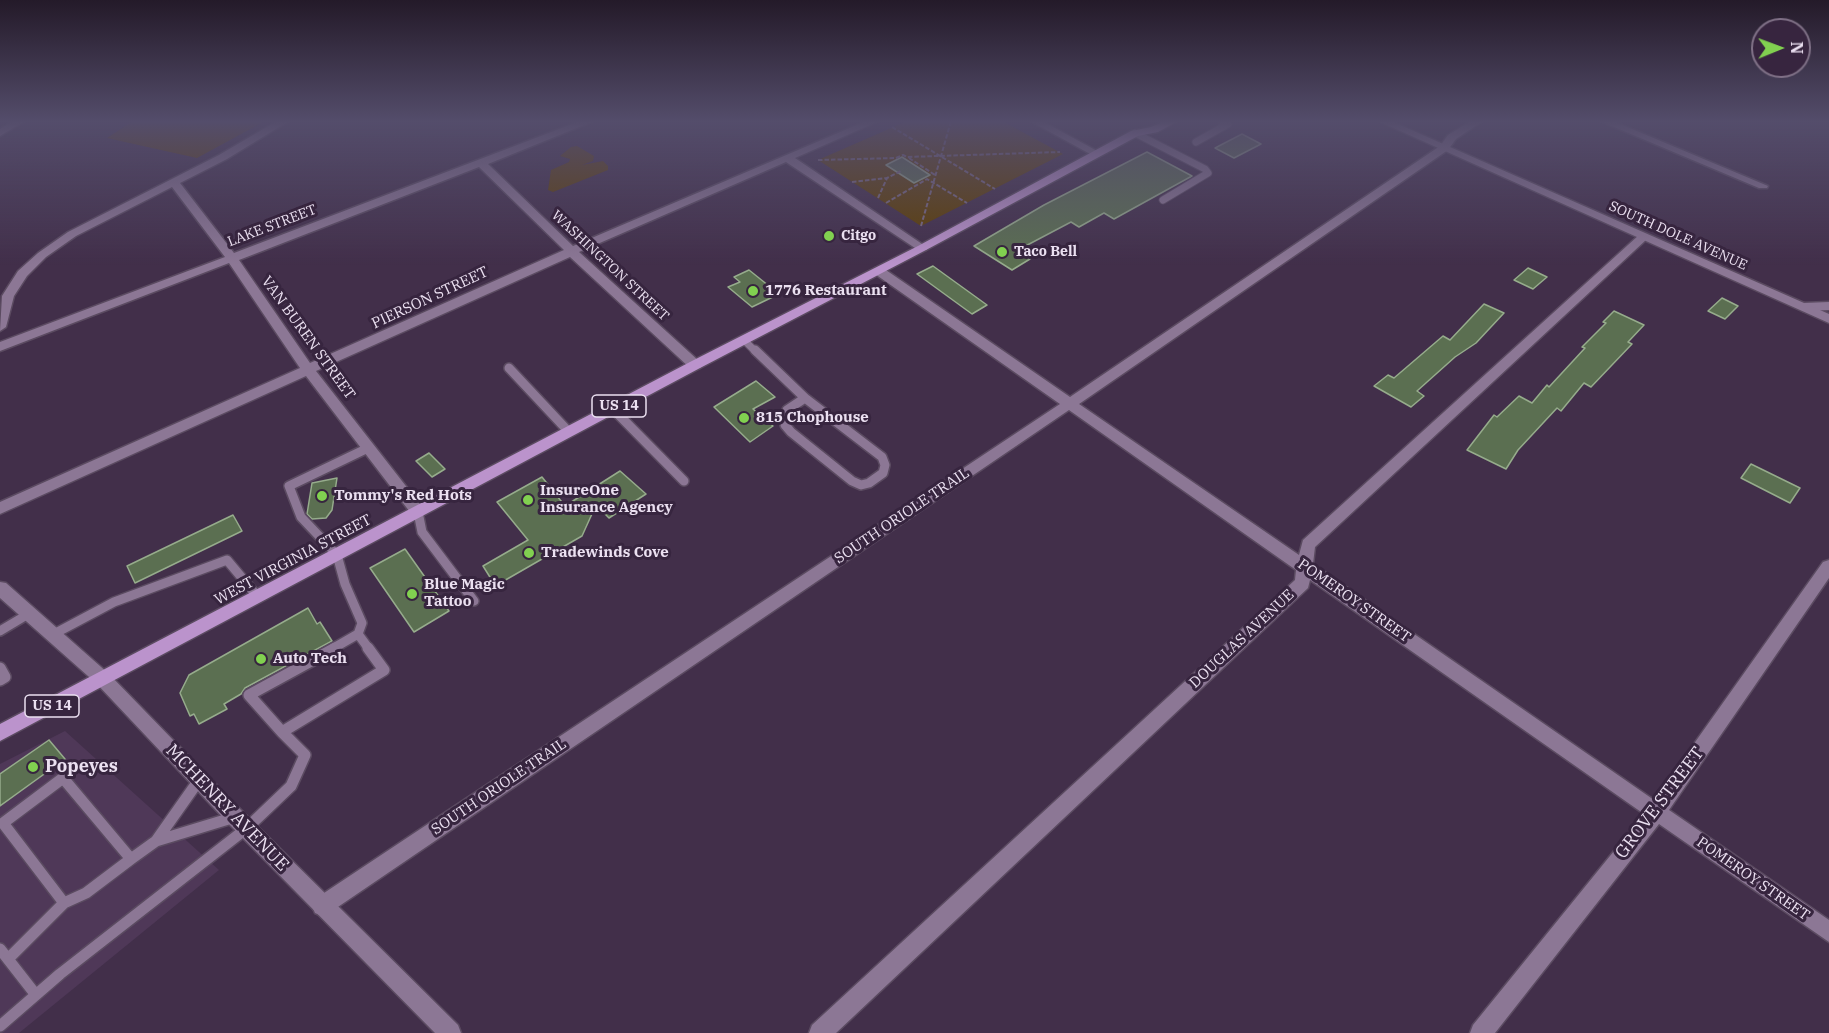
<!DOCTYPE html>
<style>
body{margin:0}
#map{position:relative;width:1829px;height:1033px;overflow:hidden;background:#422f4a;font-family:"IBM Plex Serif",serif}
canvas{display:block}
.north{position:absolute;left:1751px;top:18px;width:60px;height:60px;box-sizing:border-box;background:#37253f;border:2px solid #7f7086;border-radius:50%;rotate:89deg;font-size:16px;font-weight:700;line-height:24px;text-align:center;color:#ebe0f1}
.north::after{content:'';display:block;margin:auto;width:21px;height:27px;background:#81d050;clip-path:polygon(50% 0,100% 100%,50% 72%,0 100%)}
</style>
<div id="map">
<canvas width="1829" height="1033"></canvas>
<div class="north">N</div>
</div>
<script>
const ctx = document.querySelector('canvas').getContext('2d');
ctx.lineJoin = 'round';
function paint(path, color) { ctx.fillStyle = color; ctx.fill(path, 'evenodd'); }
const shape = rows => new Path2D(rows.map(r => 'M' + r).join(''));
function trace(path, color, width, dash) { ctx.strokeStyle = color; ctx.lineWidth = width; ctx.lineCap = dash ? 'butt' : 'round'; ctx.setLineDash(dash || []); ctx.stroke(path); }
function drawText(font, color, halo, rows, align = 'center') {
  ctx.font = font + ' "IBM Plex Serif",serif'; ctx.lineWidth = 6; ctx.setLineDash([]); ctx.textBaseline = 'middle'; ctx.strokeStyle = halo; ctx.fillStyle = color; for (const [text, x, y, turn = 0] of rows) {
    ctx.save(); ctx.translate(x, y); ctx.rotate((+turn || 0) * Math.PI / 180); ctx.textAlign = isNaN(turn) ? turn : align; if (halo) ctx.strokeText(text, 0, 0); ctx.fillText(text, 0, 0); ctx.restore();
  }
}
const built = shape([
 [65,731,219,870,19,1033,0,1033,0,764]
]);
const green = shape([
 [133,121,265,121,197,158,107,138],
 [907,121,1002,121,1063,154,921,226,818,160],
 [577,146,594,156,593,161,582,165,603,161,608,166,608,170,553,192,548,190,551,170,569,162,570,159,560,156,571,147]
]);
const building = shape([
 [1242,134,1261,144,1234,158,1215,148,1242,134],
 [1147,152,1192,176,1114,219,1104,213,1079,227,1071,222,1016,251,1030,259,1012,270,974,246,1044,205,1147,152],
 [902,157,930,175,914,183,886,165,902,157],
 [933,266,987,305,972,314,917,274,933,266],
 [1528,268,1547,277,1533,289,1514,280,1528,268],
 [749,270,779,294,752,307,728,287,740,282,734,277,749,270],
 [1722,298,1738,306,1725,319,1708,311,1722,298],
 [1484,304,1504,313,1476,343,1455,357,1417,391,1424,396,1411,407,1374,386,1388,375,1394,378,1443,336,1450,340,1484,304],
 [1614,311,1644,325,1628,342,1632,344,1591,387,1584,383,1561,411,1557,408,1518,450,1506,469,1467,450,1494,415,1497,417,1519,396,1532,403,1547,385,1549,387,1585,348,1582,347,1606,323,1603,322,1614,311],
 [756,381,775,397,753,409,773,426,750,442,714,407,756,381],
 [429,453,445,469,432,477,416,461,429,453],
 [1751,464,1800,488,1790,503,1741,478,1751,464],
 [620,471,646,494,609,518,596,505,582,536,502,582,493,582,483,566,528,540,497,502,542,477,565,506,620,471],
 [337,478,332,510,326,518,312,519,307,514,312,483,337,478],
 [233,515,242,531,135,583,127,566,233,515],
 [405,549,449,611,414,632,370,568,405,549],
 [308,608,317,624,320,622,332,641,245,688,241,694,224,704,227,709,199,724,194,714,190,716,180,693,189,675,308,608],
 [49,740,65,759,0,806,0,774,49,740]
]);
const path = shape([
 [892,127,995,189],
 [909,158,935,175],
 [818,160,896,158,903,155,907,157,1060,152],
 [852,182,887,178],
 [878,198,887,178,901,171],
 [886,203,927,179,967,203],
 [921,226,951,121]
]);
const serviceFar2 = shape([
 [1135,133,1205,169,1208,173,1163,200],
 [1196,142,1228,124,1221,121],
 [744,340,756,352]
]);
const serviceFar1 = shape([
 [755,350,805,398],
 [509,368,569,432],
 [805,398,882,457,885,465,883,473,869,483,861,485,852,481,791,432,785,425,787,410,805,398],
 [613,409,684,481],
 [368,448,289,486,301,517,337,555,345,584,362,623,358,634,369,649],
 [418,512,422,532,474,601],
 [0,631,30,613],
 [52,635,114,602,227,560,258,597],
 [332,649,358,634]
]);
const service = shape([
 [0,668,5,677,0,680],
 [282,732,249,695,335,648],
 [156,841,199,780],
 [64,903,86,893,131,859],
 [0,949,36,995],
 [8,959,64,903,3,823,63,778,131,859,156,841,235,817],
 [0,1026,60,974,247,828,291,786,305,755,282,732,384,670,368,648]
]);
const minor = shape([
 [13,121,25,121,0,136,0,129,13,121],
 [277,121,289,121,227,159,180,183,234,253,580,121,594,121,488,164,573,246,866,121,879,121,795,158,928,248,926,250,918,250,786,162,579,252,700,362,702,365,700,368,690,368,570,257,316,371,423,508,425,512,423,516,413,516,306,376,0,514,0,502,300,368,229,263,0,351,0,342,225,257,172,187,76,236,46,257,27,276,14,296,6,327,0,331,2,296,18,271,38,253,68,232,219,155,277,121],
 [479,167,564,250,310,363,239,260,479,167],
 [1030,121,1042,121,1101,153,1092,155,1030,121],
 [1471,121,1483,121,1456,139,1448,150,1079,404,1299,555,1303,540,1639,235,1647,235,1647,239,1315,547,1313,564,1654,800,1823,562,1829,560,1829,578,1669,810,1829,920,1829,942,1659,824,1495,1033,1470,1033,1473,1025,1644,814,1310,580,1308,588,836,1033,809,1033,812,1025,1295,580,1296,570,1069,410,329,913,322,916,315,913,312,906,315,899,1060,404,875,274,875,268,883,268,1070,397,1440,146,1448,135,1471,121],
 [1600,121,1613,121,1768,186,1767,188,1759,188,1600,121],
 [1829,302,1829,310,1803,311,1797,307,1803,303,1829,302]
]);
const tertiary = shape([
 [1378,121,1391,121,1829,314,1829,323,1378,121],
 [0,582,6,583,109,674,242,811,458,1025,461,1033,435,1033,228,823,97,684,0,598,0,582]
]);
const primary = shape([
 [1165,121,1178,121,1158,132,1138,136,926,250,700,368,0,741,0,724,690,362,918,246,1131,131,1151,127,1165,121]
]);
const markers = [
 [829,236,6,"#81d050"],
 [1002,252,6,"#81d050"],
 [753,291,6,"#81d050"],
 [744,418,6,"#81d050"],
 [322,496,6,"#81d050"],
 [528,500,6,"#81d050"],
 [529,553,6,"#81d050"],
 [412,594,6,"#81d050"],
 [261,659,6,"#81d050"],
 [33,767,6,"#81d050"]
];
const farStreetnames = [
 ["LAKE STREET",272,226,-21],
 ["SOUTH DOLE AVENUE",1678,236,24],
 ["WASHINGTON STREET",610,266,43]
];
const farPoinames = [
 ["Citgo",841,236],
 ["Taco Bell",1014,252]
];
const shields = [
 [619,406,54],
 [52,706,54]
];
const shieldNames = [
 ["US 14",619,406],
 ["US 14",52,706]
];
const poiNames = [
 ["1776 Restaurant",765,291],
 ["815 Chophouse",756,418],
 ["InsureOne",540,491],
 ["Insurance Agency",540,508],
 ["Tommy's Red Hots",334,496],
 ["Tradewinds Cove",541,553],
 ["Blue Magic",424,585],
 ["Tattoo",424,602],
 ["Auto Tech",273,659]
];
const streetNames = [
 ["PIERSON STREET",430,298,-25],
 ["VAN BUREN STREET",308,338,54],
 ["SOUTH ORIOLE TRAIL",902,516,-34],
 ["WEST VIRGINIA STREET",293,560,-28],
 ["POMEROY STREET",1354,601,35],
 ["DOUGLAS AVENUE",1242,639,-43],
 ["SOUTH ORIOLE TRAIL",499,787,-34],
 ["POMEROY STREET",1753,879,35]
];
const nearPoinames = [
 ["Popeyes",45,767]
];
const nearStreetnames = [
 ["GROVE STREET",1660,803,-53],
 ["MCHENRY AVENUE",227,808,46]
];
paint(built, '#4f3858');
paint(green, '#5e3e01');
paint(building, '#5b6f51');
trace(building, '#96ac8c', 1.5);
trace(serviceFar2, '#5b4b61', 9);
trace(serviceFar1, '#5b4b61', 12);
trace(service, '#5b4b61', 14);
trace(minor, '#5b4b61', 3);
trace(tertiary, '#5b4b61', 3);
trace(primary, '#5b4b61', 3);
trace(path, '#7a6a82', 2, [4.5, 2]);
trace(serviceFar2, '#8c7795', 7);
trace(serviceFar1, '#8c7795', 9);
trace(service, '#8c7795', 11);
paint(minor, '#8c7795');
paint(tertiary, '#8c7795');
paint(primary, '#bb93cc');
const sky = ctx.createLinearGradient(0, 0, 0, 265);
sky.addColorStop(0, '#241a29');
sky.addColorStop(0.46, '#544d6b');
sky.addColorStop(1, '#544d6b00');
ctx.fillStyle = sky;
ctx.fillRect(0, 0, 1829, 265);
for (const [x, y, r, color] of markers) { const dot = new Path2D(); dot.arc(x, y, r, 0, 2 * Math.PI); ctx.fillStyle = color; ctx.fill(dot); trace(dot, '#37253f', 2); }
drawText('14px', '#ebe0f1', '#37253f', farStreetnames);
drawText('bold 14px', '#ebe0f1', '#37253f', farPoinames, 'left');
for (const [x, y, w] of shields) { const box = new Path2D(); box.roundRect(x - w / 2, y - 11, w, 22, 4.5); ctx.fillStyle = '#37253f'; ctx.fill(box); trace(box, '#ebe0f1', 1.5); }
drawText('bold 14px', '#ebe0f1', null, shieldNames);
drawText('bold 15px', '#ebe0f1', '#37253f', poiNames, 'left');
drawText('15px', '#ebe0f1', '#37253f', streetNames);
drawText('bold 18px', '#ebe0f1', '#37253f', nearPoinames, 'left');
drawText('18px', '#ebe0f1', '#37253f', nearStreetnames);
</script>
